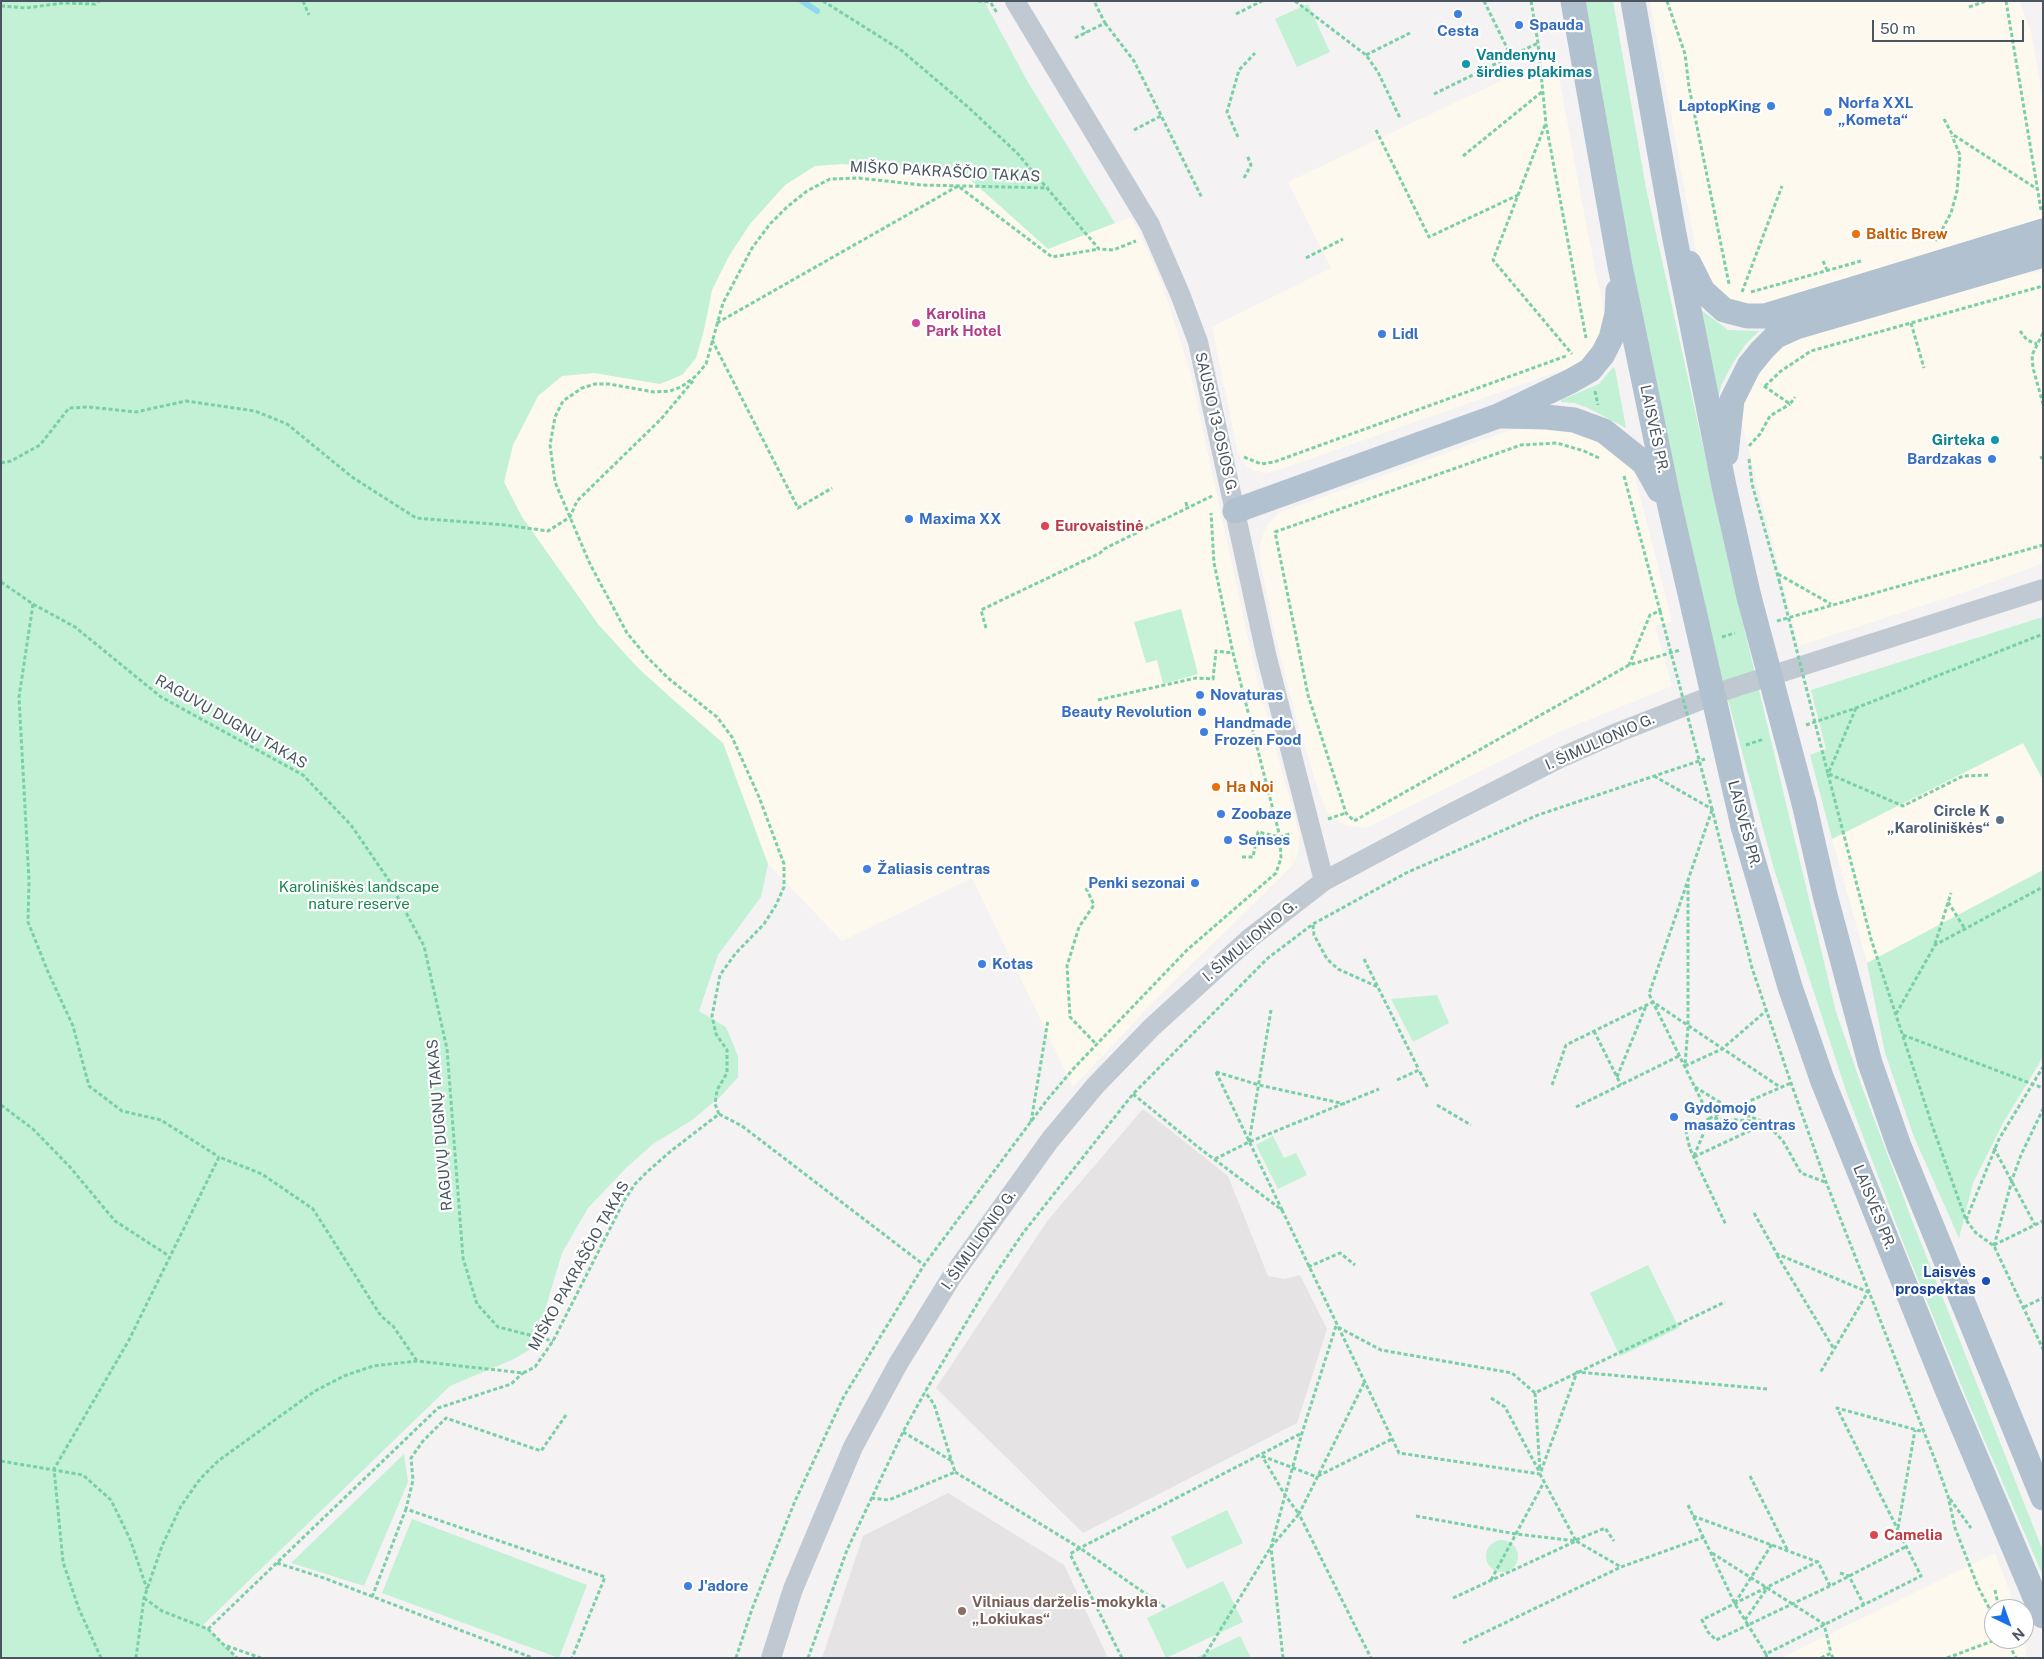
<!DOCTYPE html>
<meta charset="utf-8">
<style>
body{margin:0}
#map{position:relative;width:2044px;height:1659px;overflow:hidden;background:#f4f2f2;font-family:"Public Sans",sans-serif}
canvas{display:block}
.frame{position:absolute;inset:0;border:2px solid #4a5560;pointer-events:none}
.north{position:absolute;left:1984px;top:1599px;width:50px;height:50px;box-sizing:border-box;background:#fff;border:1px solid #b7bbbf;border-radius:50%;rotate:138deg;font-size:14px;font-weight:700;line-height:20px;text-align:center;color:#4a5560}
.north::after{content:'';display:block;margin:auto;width:18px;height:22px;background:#1971e8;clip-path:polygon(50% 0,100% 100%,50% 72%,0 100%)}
.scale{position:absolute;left:1872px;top:20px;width:152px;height:22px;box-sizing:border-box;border:2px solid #4a5560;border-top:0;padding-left:6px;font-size:15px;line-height:18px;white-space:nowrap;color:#4a5560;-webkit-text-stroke:4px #fff;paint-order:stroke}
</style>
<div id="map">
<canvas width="2044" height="1659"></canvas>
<div class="frame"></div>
<div class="north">N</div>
<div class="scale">50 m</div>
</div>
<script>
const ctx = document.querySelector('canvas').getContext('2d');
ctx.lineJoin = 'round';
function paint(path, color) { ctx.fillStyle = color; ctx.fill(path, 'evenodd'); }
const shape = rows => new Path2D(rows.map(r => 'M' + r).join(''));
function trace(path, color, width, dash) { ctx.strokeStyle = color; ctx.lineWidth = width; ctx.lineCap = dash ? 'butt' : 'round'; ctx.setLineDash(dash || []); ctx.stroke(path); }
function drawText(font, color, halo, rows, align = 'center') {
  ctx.font = font + ' "Public Sans",sans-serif'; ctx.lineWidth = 4.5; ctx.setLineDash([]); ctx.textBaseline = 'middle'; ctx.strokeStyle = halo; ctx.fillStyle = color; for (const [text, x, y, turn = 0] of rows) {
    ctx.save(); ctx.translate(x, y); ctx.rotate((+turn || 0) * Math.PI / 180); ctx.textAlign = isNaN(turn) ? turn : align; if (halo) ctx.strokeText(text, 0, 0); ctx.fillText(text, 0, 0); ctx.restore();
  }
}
const commercial = shape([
 [1650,1,2019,1,2031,32,2043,100,2043,224,1763,308,1722,297,1699,267],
 [1555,55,1581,197,1604,312,1604,325,1594,352,1577,365,1276,471,1265,473,1253,470,1245,464,1238,454,1212,327,1331,268,1288,182],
 [842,164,963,173,1048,249,1131,217,1147,249,1162,284,1190,371,1258,684,1299,833,1299,847,1297,857,1291,867,1153,1002,1073,1087,972,878,842,941,768,864,723,743,670,697,637,667,598,624,522,517,504,482,513,445,538,396,562,376,594,373,660,384,696,358,704,330,712,290,729,256,750,224,785,185,815,166],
 [2032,272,2043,273,2043,563,1974,589,1799,646,1741,420,1744,391,1773,352,1806,333],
 [1540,423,1600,439,1633,469,1672,621,1655,626,1672,686,1559,732,1366,828,1346,825,1335,819,1327,811,1320,796,1295,714,1274,630,1260,559,1259,547,1266,526,1279,513,1292,508,1508,431],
 [2024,743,2043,780,2043,870,1867,963,1832,839],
 [1995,1553,2016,1609,1994,1609,1994,1639,2024,1639,2024,1635,2027,1658,1781,1658]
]);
const education = shape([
 [1143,1109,1228,1176,1268,1276,1284,1279,1300,1275,1327,1329,1297,1423,1083,1533,936,1388,1048,1220],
 [948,1493,1064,1565,1108,1658,822,1658,863,1536]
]);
const green = shape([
 [1,1,984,1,1029,84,1115,223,1048,249,963,173,842,164,815,166,785,185,750,224,729,256,712,290,704,330,696,358,682,375,660,384,594,373,562,376,538,396,513,445,504,482,522,517,598,624,637,667,670,697,723,743,768,864,761,897,718,955,699,1011,726,1027,738,1056,738,1077,722,1095,692,1120,653,1144,626,1168,588,1208,562,1253,534,1347,514,1359,450,1386,202,1626,208,1629,237,1658,1,1658],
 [1585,1,1613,1,1646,188,1730,569,1836,1012,1861,1084,1912,1220,2043,1551,2043,1576,1968,1402,1906,1250,1847,1094,1774,869,1719,667,1659,404,1622,218],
 [1308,4,1330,52,1297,67,1275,19],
 [1697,307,1728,330,1759,331,1745,345,1733,363,1721,386,1717,401],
 [1613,367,1615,369,1626,428,1588,408,1574,403,1561,402,1561,400,1599,384],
 [1181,609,1198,674,1163,684,1157,660,1146,663,1134,622],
 [2043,617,2043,780,2023,743,1832,839,1810,755,1826,749,1811,690],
 [2043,870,2043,1057,2003,1123,1973,1183,1959,1238,1914,1137,1885,1053,1867,963],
 [1437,995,1449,1023,1413,1042,1391,999],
 [1273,1136,1284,1158,1296,1153,1307,1175,1278,1189,1256,1145],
 [1648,1265,1679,1328,1620,1356,1590,1293],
 [404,1454,408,1482,364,1586,291,1563],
 [1227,1510,1243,1543,1187,1569,1171,1537],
 [412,1519,587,1585,559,1658,382,1593],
 '1486 1556a16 16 0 1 1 32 0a16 16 0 1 1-32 0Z',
 [1223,1581,1243,1622,1166,1658,1147,1618],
 [1240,1636,1251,1658,1195,1658]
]);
const stream = shape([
 [802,1,817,11]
]);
const path = shape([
 [303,1,309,15],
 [823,1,901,50,968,107,1017,153,1099,249,1113,250,1136,241],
 [978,1,991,2],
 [1295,1,1366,55,1378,72,1400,118],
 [1484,1,1511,56],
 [1531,1,1538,43,1546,124,1586,338],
 [1667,1,1685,54,1689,87,1729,284],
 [2006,1,2041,210],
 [991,3,997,13],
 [1,6,26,8,63,3,95,4,99,1],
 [1969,7,1986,1],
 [1236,14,1262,1],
 [1105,23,1134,61,1202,198],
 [1082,26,1086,33],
 [1075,38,1105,23,1094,1],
 [1366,55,1410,33],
 [1434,94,1538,43],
 [1735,102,1740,111],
 [1944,119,1952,134,2037,189],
 [1545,125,1493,260,1572,354],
 [1134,130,1161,116],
 [1376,130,1429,237,1518,195],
 [1238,137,1227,112,1239,70,1255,53],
 [1463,156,1543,91],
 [1244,178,1251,165,1247,155],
 [1936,241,1951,213,1957,191,1960,155,1952,136],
 [1306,258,1343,239],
 [1823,261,1827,270],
 [1742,292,1782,186],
 [1751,292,1861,261],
 [717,323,958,186,1052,257,1099,249],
 [1911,323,1924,368],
 [2020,331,2027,340,2037,344],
 [2043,333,2032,355,2033,368,2043,404],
 [712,340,798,508,832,488],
 [1764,386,1790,404,1795,397],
 [1765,386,1781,371,1811,351,2043,286],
 [1595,391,1598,405],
 [1749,446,1760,434,1770,416,1790,404],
 [1244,457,1261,464,1274,462,1566,356],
 [1599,458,1584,451,1557,443,1521,445,1275,532,1308,695,1346,813,1354,821,1629,665,1680,650],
 [2040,458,2043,457],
 [1749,459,1752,484,1779,580],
 [1,463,11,461,40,445,69,408,89,407,136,412,186,401,255,411,287,424,352,477,416,518,505,525,548,531,570,517,577,501,661,419,693,381],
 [1624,476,1660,611,1650,615,1629,665],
 [1186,502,1187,508],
 [1778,574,1831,604],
 [1,582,33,604,75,627,161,697,303,775,351,825,388,879,424,946,447,1049,463,1258,477,1304,498,1327,553,1341],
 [33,604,19,697,29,881,28,922,48,972,73,1026,89,1086,122,1111,161,1120,219,1157],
 [1777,621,2043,545],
 [986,628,981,610,1100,553,1104,549,1138,532,1212,496],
 [1722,637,1735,633],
 [1098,700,1196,678,1213,679,1216,651,1233,653],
 [1856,708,1828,774,1871,939,1933,1128,1966,1220,1976,1233,1994,1246,2043,1349],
 [1806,725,1856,708,2043,634],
 [1746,745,1764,739],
 [1829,774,1903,806,1963,776,1988,775],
 [1654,776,1712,809,1752,968,1791,1083,1826,1182,1937,1465,1948,1496,1955,1528,1978,1587,1994,1617],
 [1712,810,1649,994,1710,1118,1791,1083],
 [1328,819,1346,813],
 [1242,857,1253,857,1258,832,1280,837,1292,833],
 [1688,884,1688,1026,1685,1066,1722,1049,1766,1011],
 [1086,888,1094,905,1079,927,1067,966,1070,1017,1096,1044],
 [1948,902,1965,929],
 [1313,925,1314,935,1327,959,1338,969,1378,987],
 [1935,944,1951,893],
 [1364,959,1419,1070],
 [1896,1014,1935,945,2043,887],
 [1594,1031,1621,1085],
 [1903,1035,2043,1088],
 [1216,1072,1282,1210],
 [1216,1072,1259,1085,1345,1104],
 [1617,1077,1646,1006],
 [1397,1080,1419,1070,1428,1088],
 [1552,1085,1566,1045,1653,1002,1780,1087],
 [1695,1087,1731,1109,1761,1121],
 [1133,1094,1198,1147,1282,1210,1399,1453,1540,1474],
 [1,1105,33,1129,70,1167,115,1221,169,1256],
 [1437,1105,1471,1125],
 [1576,1107,1679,1056],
 [719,1114,742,1126,924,1265],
 [1710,1118,1686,1132,1690,1149,1726,1225],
 [1031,1122,1048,1020],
 [1249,1142,1271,1010],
 [1994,1148,2035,1225],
 [1694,1156,1710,1118,1765,1122],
 [1694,1157,1766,1123,1783,1141,1801,1173,1825,1182],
 [1215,1159,1249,1142,1379,1089],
 [1754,1213,1777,1254,1868,1292,1820,1373],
 [1966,1220,1999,1139,2043,1067],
 [1994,1245,2043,1221],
 [1994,1246,2012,1180,2021,1155,2043,1109],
 [1777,1255,1834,1349],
 [1308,1267,1340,1253,1355,1265],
 [2024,1307,2043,1298],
 [1364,1383,1299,1514,1371,1658],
 [1535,1393,1540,1471],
 [1491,1398,1505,1407,1540,1473],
 [566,1415,541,1451,446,1418,423,1441,411,1458,413,1480,406,1509,605,1577,572,1658],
 [903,1432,952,1461],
 [1262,1456,1317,1477],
 [1,1461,83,1475,111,1500,130,1539,147,1589],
 [955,1472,1080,1548,1302,1433],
 [1318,1476,1392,1439],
 [1750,1476,1788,1551],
 [871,1498,889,1500,955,1472,934,1404,925,1392],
 [1950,1499,1971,1528],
 [1688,1505,1735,1604,1748,1625,1830,1586],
 [1416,1516,1516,1534,1576,1541,1621,1567],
 [1693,1516,1818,1562,1830,1586,1907,1546],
 [1898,1528,1915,1430],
 [1576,1540,1605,1528,1614,1541],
 [1712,1553,1824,1624,1831,1653],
 [277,1563,324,1578,533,1658],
 [1840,1573,1849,1576,1864,1605],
 [1491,1580,1544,1482],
 [1995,1590,1999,1609],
 [372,1597,406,1509],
 [144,1598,162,1611,208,1629,237,1658],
 [1453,1598,1576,1541,1540,1474,1577,1372,1767,1389],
 [1735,1603,1772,1544],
 [1745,1620,1768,1587],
 [208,1629,438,1408,511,1384,523,1373],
 [2006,1639,2016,1658],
 [1463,1643,1621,1567,1704,1537],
 [227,1646,261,1658],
 [1766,1654,1748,1625,1716,1640,1708,1632,1702,1620,1817,1562],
 [101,1658,79,1609,63,1562,54,1469,129,1340,219,1157,262,1174,313,1209,381,1316,393,1326,417,1361],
 [136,1658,144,1598,162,1546,181,1506,200,1479,218,1461,315,1391,344,1376,373,1366,417,1361,523,1373,535,1367,553,1341,624,1201,635,1184,648,1171,671,1151,719,1114,715,1104,717,1090,727,1073,727,1050,716,1034,712,1016,720,975,735,954,764,924,776,905,784,887,784,864,759,797,732,737,717,717,668,678,647,657,627,633,590,564,555,482,550,445,555,417,563,401,582,388,595,384,609,384,654,392,670,391,681,387,696,376,706,364,723,303,752,248,770,224,787,207,807,191,830,179,859,178,921,185,1049,188],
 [736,1658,752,1609,795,1501,843,1398,924,1265,1047,1100,1074,1068,1187,950,1276,873,1281,858,1280,837,1233,653,1214,563,1211,513],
 [808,1658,847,1550,903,1432,925,1392,992,1279,1023,1233,1133,1094,1268,958,1313,924,1406,873,1538,815,1705,759],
 [1122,1658,1070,1554,1080,1548,1166,1608],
 [1203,1658,1271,1547,1299,1514,1285,1495,1262,1456],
 [1283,1658,1271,1547,1302,1433,1336,1326,1381,1350,1512,1373,1535,1393,1725,1302],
 [1767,1658,1766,1654,1921,1576,1837,1408,1924,1432],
 [1821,1658,1831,1653,1833,1658],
 [1947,1658,1998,1639]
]);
const tertiary = shape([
 [1015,1,1150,225,1180,294,1198,342,1266,654,1324,881],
 [771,1658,793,1589,853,1447,898,1364,951,1278,1050,1140,1095,1086,1152,1027,1250,938,1324,881,1444,817,1560,758,1619,732,1729,689,2043,589]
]);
const primary = shape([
 [1573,1,1620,266,1670,507,1694,611],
 [1633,1,1674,234,1724,486,1749,597],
 [1689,263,1703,291,1724,310,1747,316,1765,316,2043,231],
 [1503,416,1546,417,1574,420,1604,431,1644,463,1659,490],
 [1726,454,1732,400,1749,366,1762,350,1776,336,1796,327,2043,255],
 [1235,511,1498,416,1571,381,1590,370,1603,354,1611,338,1617,314,1618,291],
 [1804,803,1825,895,1870,1063,1899,1146,2043,1498],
 [1743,826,1790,987,1822,1079,1946,1387,2043,1616]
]);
const pathBridge = shape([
 [1779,580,1828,774],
 [1660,611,1712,809]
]);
const primaryBridge = shape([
 [1749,597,1804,803],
 [1694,611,1743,826]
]);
const markers = [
 [1458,14,5,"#3f7fe0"],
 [1519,25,5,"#3f7fe0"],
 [1466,64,5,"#0f9aa8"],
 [1771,106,5,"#3f7fe0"],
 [1828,112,5,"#3f7fe0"],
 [1856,234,5,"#e8710a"],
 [916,323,5,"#d1479c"],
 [1382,334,5,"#3f7fe0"],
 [1995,440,5,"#0f9aa8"],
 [1992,459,5,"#3f7fe0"],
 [909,519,5,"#3f7fe0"],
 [1045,526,5,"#e0444e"],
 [1200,695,5,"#3f7fe0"],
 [1202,712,5,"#3f7fe0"],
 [1204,732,5,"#3f7fe0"],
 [1216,787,5,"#e8710a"],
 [1221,814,5,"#3f7fe0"],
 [2000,820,5,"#5c6f8a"],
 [1228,840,5,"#3f7fe0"],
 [867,869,5,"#3f7fe0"],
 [1195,883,5,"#3f7fe0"],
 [982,964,5,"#3f7fe0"],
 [1674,1117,5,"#3f7fe0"],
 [1986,1281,5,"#1a4fb4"],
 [1874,1535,5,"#e0444e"],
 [688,1586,5,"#3f7fe0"],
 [962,1611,5,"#8d6e63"]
];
const shopNames = [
 ["Spauda",1529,25],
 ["Cesta",1458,31,"center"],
 ["Norfa XXL",1838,103],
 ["„Kometa“",1838,120],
 ["LaptopKing",1761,106,"right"],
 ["Lidl",1392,334],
 ["Bardzakas",1982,459,"right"],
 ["Maxima XX",919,519],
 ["Novaturas",1210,695],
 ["Beauty Revolution",1192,712,"right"],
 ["Handmade",1214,723],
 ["Frozen Food",1214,740],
 ["Zoobaze",1231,814],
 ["Senses",1238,840],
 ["Žaliasis centras",877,869],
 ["Penki sezonai",1185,883,"right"],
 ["Kotas",992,964],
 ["Gydomojo",1684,1108],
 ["masažo centras",1684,1125],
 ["J'adore",698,1586]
];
const cultureNames = [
 ["Vandenynų",1476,55],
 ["širdies plakimas",1476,72],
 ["Girteka",1985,440,"right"]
];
const streetNames = [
 ["MIŠKO PAKRAŠČIO TAKAS",945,172,3],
 ["SAUSIO 13-OSIOS G.",1216,423,77],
 ["LAISVĖS PR.",1654,429,78],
 ["RAGUVŲ DUGNŲ TAKAS",231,722,30],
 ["I. ŠIMULIONIO G.",1600,742,-24],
 ["LAISVĖS PR.",1744,824,75],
 ["I. ŠIMULIONIO G.",1250,941,-40],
 ["RAGUVŲ DUGNŲ TAKAS",440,1125,-95],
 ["LAISVĖS PR.",1874,1207,68],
 ["I. ŠIMULIONIO G.",979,1240,-55],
 ["MIŠKO PAKRAŠČIO TAKAS",579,1266,-61]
];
const foodNames = [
 ["Baltic Brew",1866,234],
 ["Ha Noi",1226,787]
];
const hotelNames = [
 ["Karolina",926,314],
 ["Park Hotel",926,331]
];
const healthNames = [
 ["Eurovaistinė",1055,526],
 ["Camelia",1884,1535]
];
const serviceNames = [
 ["Circle K",1990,811],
 ["„Karoliniškės“",1990,828]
];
const parkNames = [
 ["Karoliniškės landscape",359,887],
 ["nature reserve",359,904]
];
const transitNames = [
 ["Laisvės",1976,1272],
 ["prospektas",1976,1289]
];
const educationNames = [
 ["Vilniaus darželis-mokykla",972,1602],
 ["„Lokiukas“",972,1619]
];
paint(commercial, '#fdf9ee');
paint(education, '#e5e3e4');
paint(green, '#c2f1d5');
trace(stream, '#8fd9ee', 6);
trace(path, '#79d0a6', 3, [4, 2.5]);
trace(tertiary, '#c0c9d1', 20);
trace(primary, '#b2c1d0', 25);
trace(pathBridge, '#79d0a6', 3, [4, 2.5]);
trace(primaryBridge, '#b2c1d0', 25);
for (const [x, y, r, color] of markers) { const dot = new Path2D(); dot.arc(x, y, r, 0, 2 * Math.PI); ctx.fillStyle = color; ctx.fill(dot); trace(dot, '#fff', 2); }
drawText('bold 15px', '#366cbe', '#fff', shopNames, 'left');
drawText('bold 15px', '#0d838f', '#fff', cultureNames, 'left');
drawText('15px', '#4a5560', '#fff', streetNames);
drawText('bold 15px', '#c56008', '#fff', foodNames, 'left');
drawText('bold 15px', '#b23c85', '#fff', hotelNames, 'left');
drawText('bold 15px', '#be3a42', '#fff', healthNames, 'left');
drawText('bold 15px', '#4e5e75', '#fff', serviceNames, 'right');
drawText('15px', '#17854f', '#fff', parkNames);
drawText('bold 15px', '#164399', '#fff', transitNames, 'right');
drawText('bold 15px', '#785e54', '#fff', educationNames, 'left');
</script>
